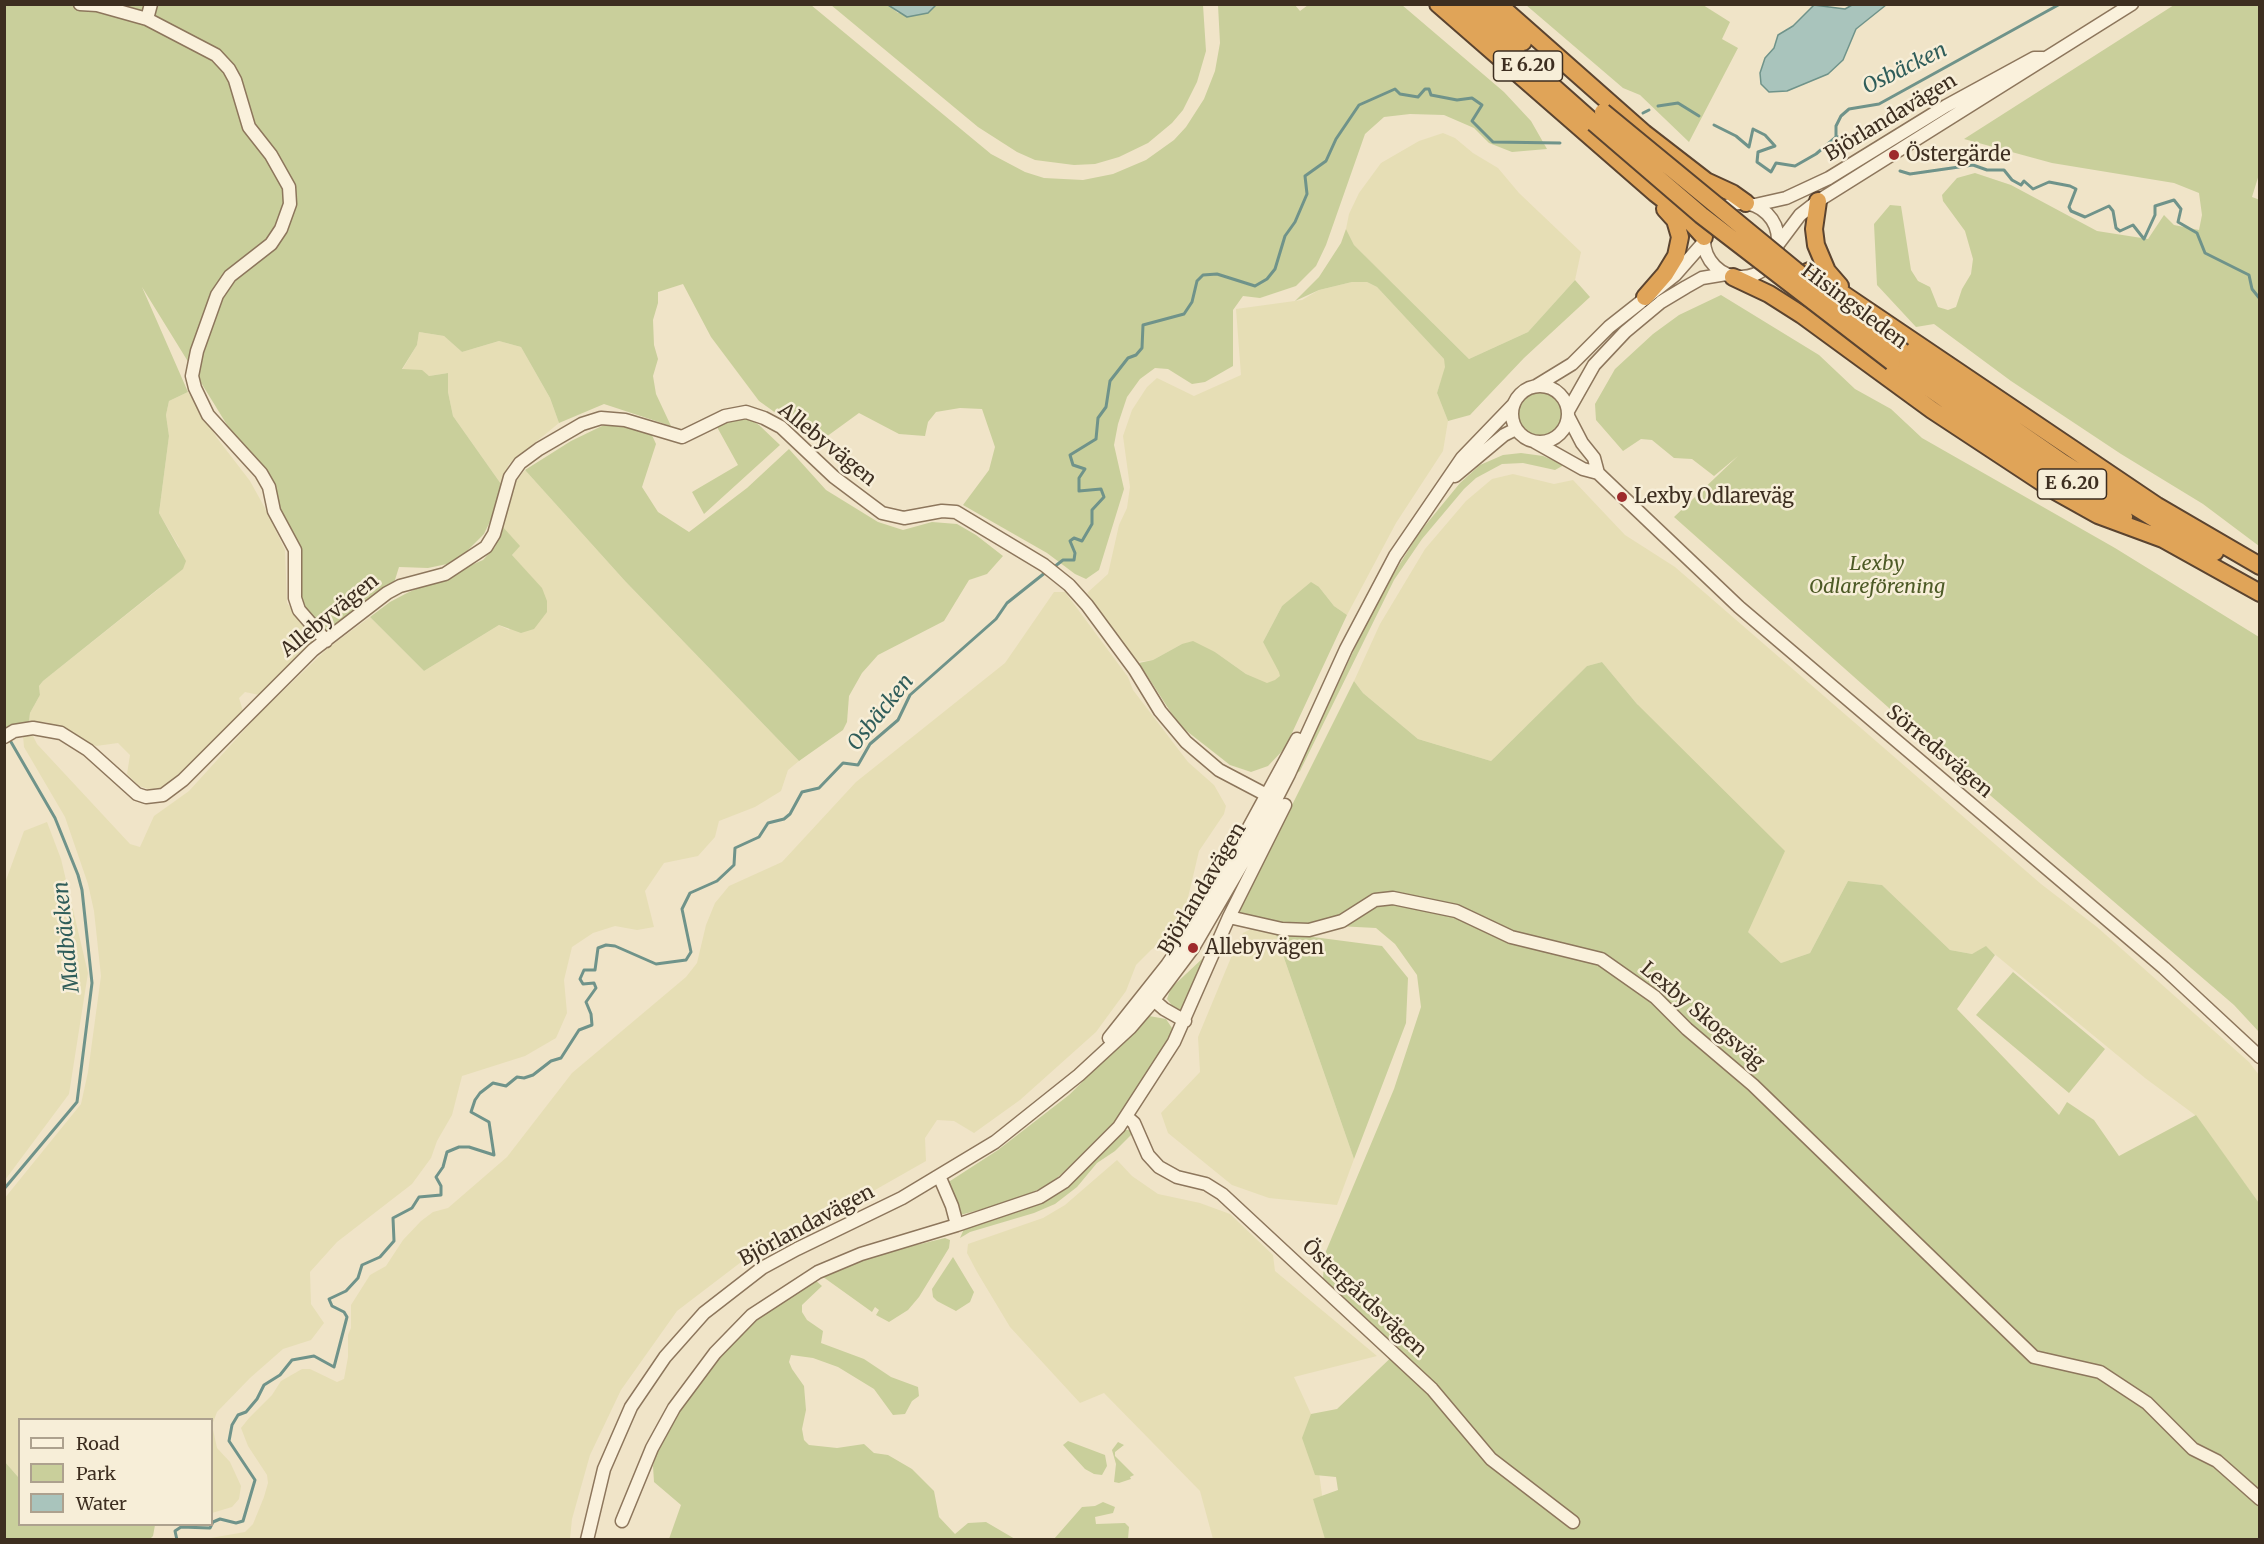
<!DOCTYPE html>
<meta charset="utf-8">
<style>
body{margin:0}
#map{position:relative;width:2264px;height:1544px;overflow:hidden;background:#f0e4c8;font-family:Merriweather,serif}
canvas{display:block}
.frame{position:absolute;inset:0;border:6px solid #3d2e20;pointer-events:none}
.legend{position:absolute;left:18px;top:1418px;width:195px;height:108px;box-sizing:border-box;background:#f7eed8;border:2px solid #ada18e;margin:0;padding:8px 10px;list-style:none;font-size:18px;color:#3d2e20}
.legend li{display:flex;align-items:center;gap:12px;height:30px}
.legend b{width:30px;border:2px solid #ada18e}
</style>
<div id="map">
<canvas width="2264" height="1544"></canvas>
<div class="frame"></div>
<ul class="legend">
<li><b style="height:8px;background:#faf1dc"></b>Road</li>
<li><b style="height:16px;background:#c9cf9b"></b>Park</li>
<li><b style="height:16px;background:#a9c4bc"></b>Water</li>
</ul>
</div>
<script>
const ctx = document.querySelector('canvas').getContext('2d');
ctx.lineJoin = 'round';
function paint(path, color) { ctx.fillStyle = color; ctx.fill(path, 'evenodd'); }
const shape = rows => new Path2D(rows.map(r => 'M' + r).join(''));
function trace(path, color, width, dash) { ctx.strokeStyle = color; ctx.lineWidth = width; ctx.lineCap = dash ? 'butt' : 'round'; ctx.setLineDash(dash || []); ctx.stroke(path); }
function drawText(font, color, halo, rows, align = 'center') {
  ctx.font = font + ' Merriweather,serif'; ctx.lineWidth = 5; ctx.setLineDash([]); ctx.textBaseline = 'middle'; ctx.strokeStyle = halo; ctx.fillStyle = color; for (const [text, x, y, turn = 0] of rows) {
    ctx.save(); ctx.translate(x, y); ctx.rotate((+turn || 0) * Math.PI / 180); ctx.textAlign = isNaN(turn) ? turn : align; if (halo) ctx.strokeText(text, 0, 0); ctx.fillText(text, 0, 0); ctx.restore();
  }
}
const farmland = shape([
 [1443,133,1455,138,1473,153,1498,168,1519,193,1581,252,1575,280,1528,332,1469,359,1354,245,1346,229,1349,214,1359,193,1381,163,1419,141],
 [1352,282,1367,282,1377,287,1444,359,1446,367,1437,393,1448,421,1443,451,1396,523,1347,615,1334,606,1319,587,1282,606,1263,642,1280,671,1281,676,1276,681,1268,684,1246,674,1215,652,1182,644,1153,660,1136,662,1087,593,1108,574,1119,525,1127,508,1130,487,1123,436,1132,410,1147,387,1157,378,1194,396,1241,375,1236,309,1302,300,1319,290],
 [419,332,444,336,462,352,499,341,521,347,550,398,559,423,509,464,501,484,453,416,448,392,448,373,429,376,402,370,417,345],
 [188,392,217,438,250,481,266,510,285,550,287,603,316,640,259,695,245,692,239,698,243,711,175,779,160,788,148,789,139,786,127,774,130,755,118,743,96,746,46,722,29,722,30,713,40,695,39,686,43,681,160,588,179,547,159,513,169,436,166,415,169,401],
 [525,470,625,581,799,761,788,770,781,791,755,807,719,821,715,837,698,856,664,863,645,891,654,927,637,930,615,926,593,933,572,947,564,980,567,1013,556,1038,525,1056,462,1076,452,1115,437,1141,431,1158,412,1184,337,1242,310,1272,311,1304,324,1323,311,1340,283,1349,250,1378,217,1412,212,1425,217,1448,230,1462,241,1486,239,1499,232,1507,212,1513,212,1420,20,1420,19,1478,5,1462,4,1199,81,1104,88,1072,101,976,94,911,88,884,65,817,24,747,23,736,32,734,37,744,130,844,140,847,154,816,189,791,258,715,328,648,370,617,424,671,499,625,509,630,541,588,512,555,519,546,503,527,513,485],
 [1513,474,1554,484,1573,480,1625,535,1675,567,2041,884,2097,927,2249,1062,2259,1075,2259,1203,2195,1115,2145,1078,1986,947,1972,954,1950,950,1882,885,1848,881,1810,953,1781,963,1748,932,1637,704,1602,662,1587,666,1491,761,1418,739,1363,693,1354,681,1380,624,1425,549,1466,501,1492,479],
 [1054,592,1065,592,1128,677,1133,690,1188,762,1214,785,1226,806,1224,814,1199,851,1186,906,1177,925,1167,940,1152,949,1136,965,1126,991,1096,1032,1020,1100,974,1133,954,1121,937,1120,925,1138,926,1161,817,1223,749,1256,677,1311,621,1390,590,1455,572,1519,570,1539,205,1539,245,1532,253,1524,264,1497,268,1483,267,1475,248,1446,241,1428,249,1418,272,1395,281,1381,302,1369,310,1369,337,1382,344,1379,348,1357,348,1335,351,1328,351,1305,370,1275,386,1266,403,1240,421,1221,433,1212,448,1208,507,1157,572,1073,686,977,697,963,706,925,715,903,729,886,782,862,856,782,1005,663],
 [47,822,61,859,88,973,69,1094,5,1180,5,883,24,831],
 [1251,929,1275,932,1354,1159,1337,1205,1269,1198,1232,1185,1168,1133,1161,1113,1200,1072,1198,1037,1235,948,1243,933],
 [1117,1160,1132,1176,1158,1194,1200,1203,1230,1214,1273,1255,1275,1271,1377,1356,1294,1377,1311,1414,1328,1539,1213,1539,1200,1491,1104,1393,1080,1403,1010,1327,977,1272,967,1253,968,1244,1043,1218,1065,1205]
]);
const green = shape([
 [936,4,1203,5,1206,51,1197,82,1183,110,1172,123,1148,143,1119,157,1095,164,1074,165,1035,160,1017,152,978,127,831,5,888,5,898,13,920,14,928,13],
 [4,5,811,5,991,154,1025,172,1044,178,1083,180,1113,174,1146,160,1174,140,1186,127,1204,99,1215,71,1220,43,1218,5,1295,5,1300,11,1308,5,1402,5,1504,92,1531,121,1547,149,1512,152,1489,143,1474,128,1444,115,1410,114,1384,117,1365,134,1326,245,1316,266,1296,286,1260,298,1243,296,1233,310,1233,366,1205,382,1192,384,1168,369,1155,368,1140,379,1127,397,1118,424,1114,445,1124,489,1099,570,1086,579,1075,574,1047,553,963,505,989,470,995,447,982,409,960,408,936,412,928,422,925,436,899,434,859,413,826,437,787,421,759,401,711,337,683,284,658,292,658,303,653,320,654,345,658,359,653,376,656,394,671,426,604,404,559,423,550,398,521,347,499,341,462,352,444,336,419,332,417,345,402,369,422,370,429,376,448,373,448,392,453,416,501,484,494,513,484,534,465,553,447,564,428,568,399,567,394,583,327,631,301,603,300,548,290,527,142,287,188,392,169,401,166,415,169,436,159,513,186,561,183,569,43,681,39,686,40,695,30,713,29,722,5,729],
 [1526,5,1703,5,1730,22,1722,39,1738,48,1689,142,1640,95,1623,88],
 [2174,5,2259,5,2260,171,2252,197,2260,200,2259,546,2203,504,2121,454,2011,381,1934,324,1916,327,1877,285,1874,224,1890,205,1901,206,1911,270,1918,281,1930,287,1938,307,1948,310,1956,307,1962,289,1971,274,1973,259,1965,231,1943,201,1942,195,1957,178,1975,173,2011,185,2097,231,2148,239,2164,215,2174,225,2199,230,2202,215,2199,193,2174,183,2052,163,1964,139],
 [1346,229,1354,245,1469,359,1528,332,1575,280,1590,297,1524,358,1470,415,1448,421,1437,393,1445,367,1444,359,1377,287,1367,282,1352,282,1319,290,1295,301,1319,277,1341,243],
 [1721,295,1819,355,1855,389,1891,409,1922,438,2115,548,2259,637,2259,1032,2234,1005,1898,716,1674,517,1738,456,1714,476,1692,459,1674,458,1652,440,1641,439,1623,451,1596,420,1595,404,1615,369,1653,334,1679,315],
 '1516 415a23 23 0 1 1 46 0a23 23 0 1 1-46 0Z',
 [747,418,759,425,780,445,704,514,692,492,738,465,717,427,736,419],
 [604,425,625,426,651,433,656,444,642,487,658,512,689,532,747,488,789,449,826,490,878,522,903,530,932,522,957,524,976,535,1003,556,987,574,969,580,944,621,878,655,862,673,849,696,847,722,843,730,799,761,625,581,525,470,571,441],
 [1521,453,1543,456,1564,465,1555,470,1523,463,1502,464,1476,478,1464,489,1422,539,1394,580,1300,771,1295,775,1378,599,1419,533,1460,483,1480,465,1503,455],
 [503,527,520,546,512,555,542,588,547,601,547,612,534,629,521,633,499,625,424,671,370,617,390,602,407,593,483,560,495,547],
 [1311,582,1319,587,1334,606,1347,615,1285,748,1268,766,1251,772,1230,765,1179,725,1139,663,1153,660,1182,644,1193,641,1215,652,1246,674,1267,683,1275,680,1280,676,1279,672,1263,642,1282,606],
 [1602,662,1637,704,1785,851,1748,932,1781,963,1810,953,1848,881,1882,885,1950,950,1972,954,1986,946,1995,955,1957,1009,2059,1115,2067,1102,2094,1120,2119,1156,2196,1115,2259,1203,2259,1539,1325,1539,1313,1499,1338,1490,1336,1477,1315,1475,1302,1438,1311,1414,1337,1409,1400,1349,1323,1281,1324,1256,1394,1089,1421,1007,1417,975,1395,944,1376,928,1279,923,1238,913,1354,681,1363,693,1418,739,1491,761,1587,666],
 [1275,932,1382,946,1408,978,1406,1023,1354,1159],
 [1202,959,1208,963,1185,1008,1180,1010,1173,1007,1167,999,1171,988],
 [2013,972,2105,1049,2069,1093,1976,1015],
 [1149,1016,1166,1019,1174,1031,1106,1135,1050,1184,1014,1201,960,1215,947,1183,998,1150,1069,1095],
 [1125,1130,1132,1130,1132,1134,1115,1151,1097,1163,1077,1187,1055,1204,1034,1213,970,1232,960,1238,964,1229,1049,1198,1092,1163],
 [945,1238,950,1240,949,1248,919,1297,908,1310,889,1322,876,1315,879,1310,875,1307,872,1312,819,1274,884,1253],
 [953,1257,974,1292,970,1302,956,1311,937,1301,933,1297,932,1289],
 [814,1279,822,1286,802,1305,802,1312,807,1320,823,1331,821,1343,864,1359,891,1377,918,1387,919,1396,912,1401,905,1414,893,1415,874,1389,838,1367,813,1358,791,1355,789,1362,792,1369,804,1386,806,1410,802,1429,804,1440,809,1445,837,1448,864,1444,874,1453,888,1455,912,1469,934,1491,939,1517,955,1534,968,1523,986,1522,1015,1539,669,1539,681,1505,654,1482,653,1466,660,1442,696,1385,737,1336,753,1321],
 [1068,1441,1105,1455,1107,1466,1102,1475,1094,1474,1085,1469,1063,1445],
 [1118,1442,1124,1445,1115,1452,1115,1456,1134,1475,1130,1477,1131,1479,1119,1483,1114,1482,1116,1464,1112,1450],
 [5,1462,19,1478,20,1524,155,1525,153,1536,149,1540,5,1539],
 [1103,1502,1115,1507,1113,1513,1095,1517,1096,1524,1125,1523,1129,1527,1128,1539,1054,1539,1082,1507,1095,1506]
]);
const water = shape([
 [888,5,936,5,928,13,907,17,888,5],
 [1814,5,1845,9,1852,5,1886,5,1856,29,1843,60,1828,74,1787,91,1769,92,1761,84,1760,73,1765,58,1774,48,1778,35,1793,26,1814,5]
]);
const stream = shape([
 [1658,106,1678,103,1699,116],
 [1643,113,1649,110],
 [1714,125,1736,136,1749,147,1753,129,1765,135,1775,146,1758,152,1757,162,1771,172,1776,163,1795,166,1816,154,1836,137,1836,126,1841,116,1849,109,1879,104,2060,4],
 [1836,137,1845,137],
 [1900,171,1910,174,1973,165,1987,170,2004,170,2012,180,2021,185,2024,181,2033,189,2049,182,2070,186,2076,189,2069,207,2071,211,2085,217,2109,206,2113,211,2116,228,2120,231,2133,225,2144,239,2155,215,2155,206,2174,200,2181,209,2178,222,2197,233,2205,253,2249,275,2252,289,2260,299],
 [1054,567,1063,560,1074,560,1075,553,1070,541,1074,538,1082,541,1092,524,1092,510,1104,497,1101,489,1079,491,1079,478,1085,469,1073,465,1070,455,1096,439,1098,418,1106,407,1110,381,1128,358,1136,355,1142,348,1143,325,1184,314,1192,302,1197,281,1203,275,1217,274,1255,286,1267,279,1275,269,1285,236,1295,222,1307,194,1305,176,1326,161,1336,139,1359,105,1395,89,1400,94,1418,97,1425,89,1429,89,1431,95,1457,100,1472,98,1482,105,1472,121,1493,142,1560,143],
 [4,1189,77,1102,92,983,82,890,78,875,55,818,11,742],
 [177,1540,175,1531,181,1527,210,1528,213,1522,220,1519,236,1523,243,1521,255,1480,229,1441,232,1425,238,1415,246,1412,257,1399,264,1385,280,1375,292,1360,314,1356,334,1367,347,1317,344,1312,332,1306,329,1299,346,1291,358,1278,362,1265,380,1257,394,1241,393,1218,412,1208,419,1197,441,1195,441,1186,436,1177,443,1167,447,1152,459,1147,469,1147,494,1155,489,1122,471,1112,475,1100,480,1093,493,1083,506,1086,517,1077,524,1078,533,1075,551,1061,561,1058,579,1030,592,1025,591,1014,586,1002,596,988,594,983,583,984,580,979,584,970,595,970,598,948,606,945,615,946,656,964,686,960,691,952,682,909,690,893,717,881,734,865,735,848,759,837,768,823,784,819,790,814,802,792,819,788,843,763,858,765,870,744,898,720,910,695,996,619,1007,603,1046,572]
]);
const minor = shape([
 [80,4,97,5,147,19,216,55,229,69,235,80,249,127,271,155,289,187,290,204,281,229,271,244,230,276,217,295,197,351,192,376,195,388,208,415,261,473,269,487,274,511,295,550,295,598,299,610,326,641],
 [147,19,151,4],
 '1704 240a37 37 0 1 1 74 0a37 37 0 1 1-74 0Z',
 [1755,205,1786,198,1829,178,1946,106,2034,58,2043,58],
 [1779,243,1800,215,1818,201,2132,4],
 '1512 414a28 28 0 1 1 56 0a28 28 0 1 1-56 0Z',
 [1536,386,1572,364,1609,327,1675,275,1704,242],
 [1568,411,1594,365,1625,332,1661,302,1686,287,1702,278,1726,274],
 [1568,416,1582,443,1594,458,1598,473],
 [1535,442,1583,469,1598,473,1739,607,2164,968,2260,1057],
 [1455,476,1504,435,1516,429],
 [4,737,14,731,33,728,61,733,88,750,137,794,146,797,163,795,183,780,313,650,387,593,400,586,445,574,486,547,494,534,510,477,520,463,539,449,582,424,601,418,625,420,682,437,725,416,746,412,764,418,781,427,834,477,882,513,904,518,942,511,956,512,1044,565,1069,585,1087,605,1135,670,1160,711,1186,742,1219,770,1276,800],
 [1229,917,1282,929,1309,930,1342,921,1375,900,1393,898,1456,911,1511,937,1601,959,1655,997,1687,1029,1753,1085,2034,1357,2100,1372,2147,1403,2193,1449,2217,1461,2260,1499],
 [1149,996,1164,1009,1185,1021],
 [1109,1038,1167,965,1200,917,1297,739],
 [1127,1117,1134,1123,1148,1155,1159,1167,1177,1177,1206,1184,1222,1194,1432,1389,1491,1459,1573,1522],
 [940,1178,952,1206,957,1225],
 [622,1521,652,1448,674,1408,715,1353,752,1315,818,1272,861,1254,957,1225,1040,1197,1064,1182,1119,1127,1174,1042,1229,917,1285,805],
 [587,1540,604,1469,631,1407,665,1357,704,1313,762,1268,797,1249,902,1198,995,1142,1079,1075,1130,1028,1154,1000,1193,948,1249,852,1289,774,1346,649,1395,556,1462,458,1514,404]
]);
const highway = shape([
 [1438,4,1655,193,1686,217,1704,237],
 [1460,4,1594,123],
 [1480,4,1523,42],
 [1498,4,1644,133,1706,181,1732,193,1746,203],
 [1818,201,1814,229,1816,245,1827,271,1840,286],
 [1809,271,2157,506,2260,566],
 [1733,277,1769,294,1802,315,1932,410,2055,491,2098,515,2163,539],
 [1645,297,1665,274,1676,256,1680,237,1675,220,1665,209],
 [1903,352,2062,462,2168,527,2215,552],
 [1892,362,1993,433,2124,517],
 [2154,534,2260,593]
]);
const highwayBridge = shape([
 [1603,112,1795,270,1903,352],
 [1594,123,1701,215,1892,362]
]);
const markers = [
 [1894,155,6,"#9e2a2b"],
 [1622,497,6,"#9e2a2b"],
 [1193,948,6,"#9e2a2b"]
];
const shields = [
 [1528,66,69],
 [2072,484,69]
];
const shieldNames = [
 ["E 6.20",1528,66],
 ["E 6.20",2072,484]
];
const streetNames = [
 ["Björlandavägen",1891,118,-31],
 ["Hisingsleden",1854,307,37],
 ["Allebyvägen",827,445,39],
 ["Allebyvägen",330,616,-39],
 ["Sörredsvägen",1939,752,40],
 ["Björlandavägen",1203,889,-59],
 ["Lexby Skogsväg",1702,1016,40],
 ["Björlandavägen",807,1226,-28],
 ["Östergårdsvägen",1364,1299,43]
];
const poiNames = [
 ["Östergärde",1906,155],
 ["Lexby Odlareväg",1634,497],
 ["Allebyvägen",1205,948]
];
const parkNames = [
 ["Lexby",1877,564],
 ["Odlareförening",1877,587]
];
const waterNames = [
 ["Osbäcken",1905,69,-26],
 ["Osbäcken",881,713,-51],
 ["Madbäcken",67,937,-96]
];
paint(farmland, '#e6deb5');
paint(green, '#c9cf9b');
paint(water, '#a9c4bc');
trace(water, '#6f938a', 1.5);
trace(stream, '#6f938a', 3);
trace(minor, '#8d765c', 15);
trace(highway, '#5b4430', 20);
trace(minor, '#faf1dc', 12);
trace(highway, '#e0a458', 16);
trace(highwayBridge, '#5b4430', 20, []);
trace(highwayBridge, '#e0a458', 16);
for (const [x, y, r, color] of markers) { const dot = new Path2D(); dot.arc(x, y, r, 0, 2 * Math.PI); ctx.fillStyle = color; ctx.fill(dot); trace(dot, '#f7eed8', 2); }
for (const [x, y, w] of shields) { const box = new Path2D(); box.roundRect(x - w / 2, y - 15, w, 30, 4.5); ctx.fillStyle = '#f7eed8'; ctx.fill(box); trace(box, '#3d2e20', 1.5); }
drawText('bold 18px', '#3d2e20', null, shieldNames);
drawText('20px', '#3d2e20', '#f7eed8', streetNames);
drawText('20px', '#3d2e20', '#f7eed8', poiNames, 'left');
drawText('italic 20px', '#4d5a26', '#f7eed8', parkNames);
drawText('italic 21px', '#2f5d5a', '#f7eed8', waterNames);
</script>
